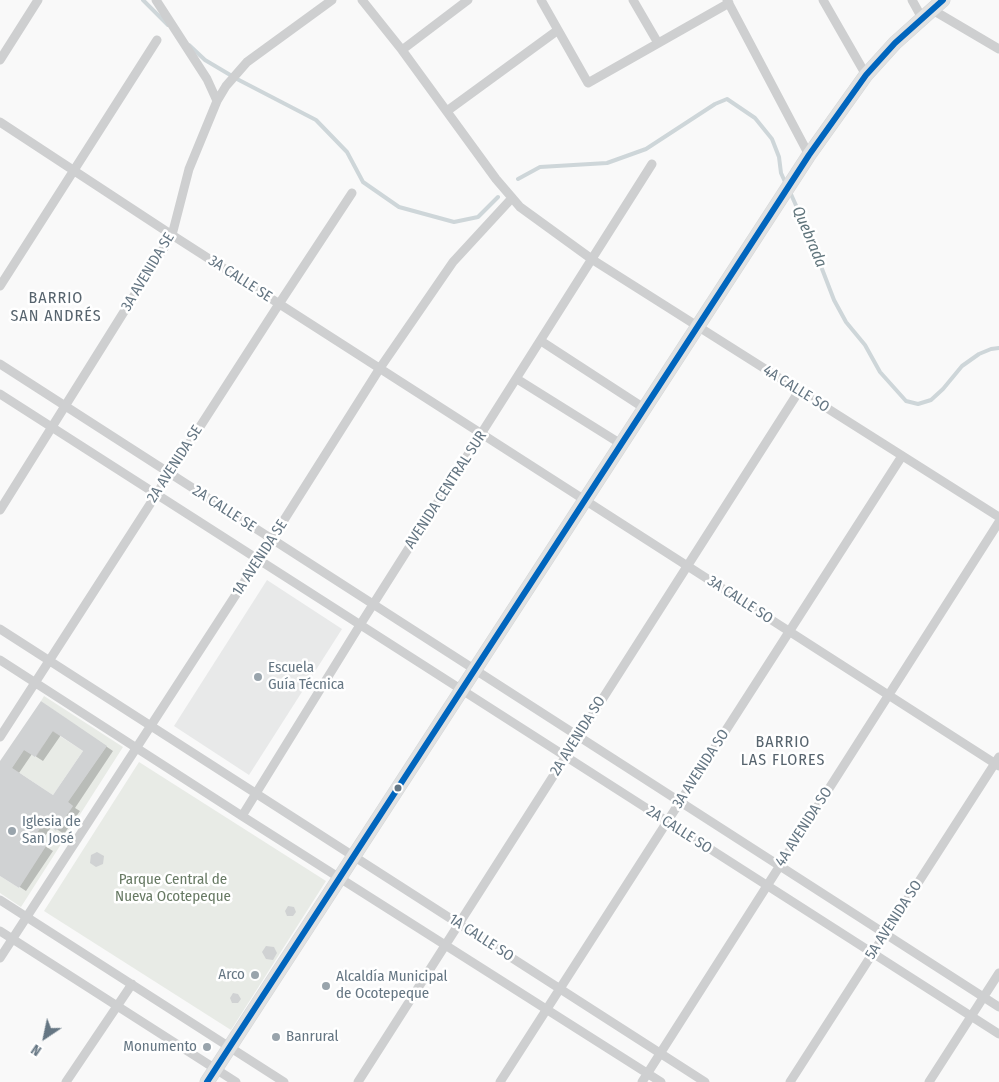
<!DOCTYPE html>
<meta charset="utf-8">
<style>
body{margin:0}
#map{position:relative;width:999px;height:1082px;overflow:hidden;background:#f9f9f9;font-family:"Fira Sans Condensed",sans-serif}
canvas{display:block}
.north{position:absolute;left:20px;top:1012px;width:50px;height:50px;-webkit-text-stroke:4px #fff;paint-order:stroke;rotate:214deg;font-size:14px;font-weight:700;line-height:20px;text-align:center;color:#657683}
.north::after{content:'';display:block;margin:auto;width:18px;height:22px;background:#657683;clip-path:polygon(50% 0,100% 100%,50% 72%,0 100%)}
</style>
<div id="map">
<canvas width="999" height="1082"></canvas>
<div class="north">N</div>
</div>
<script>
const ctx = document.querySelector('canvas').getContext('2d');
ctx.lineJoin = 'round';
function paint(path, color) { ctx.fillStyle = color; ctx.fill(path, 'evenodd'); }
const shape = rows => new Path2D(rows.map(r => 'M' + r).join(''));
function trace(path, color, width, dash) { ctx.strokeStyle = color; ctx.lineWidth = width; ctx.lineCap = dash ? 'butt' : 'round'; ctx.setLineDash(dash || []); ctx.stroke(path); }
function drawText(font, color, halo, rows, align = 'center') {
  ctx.font = font + ' "Fira Sans Condensed",sans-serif'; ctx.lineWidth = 5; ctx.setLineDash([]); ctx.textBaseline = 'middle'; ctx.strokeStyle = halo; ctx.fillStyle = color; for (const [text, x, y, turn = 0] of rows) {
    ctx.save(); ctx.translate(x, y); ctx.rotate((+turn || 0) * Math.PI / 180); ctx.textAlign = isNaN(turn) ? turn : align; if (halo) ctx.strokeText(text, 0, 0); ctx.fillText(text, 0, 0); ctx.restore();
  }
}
const built = shape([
 [267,580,342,629,249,775,174,726]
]);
const green = shape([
 [44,696,123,747,21,907,0,893,0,876,19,888,46,846,2,817,42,825,44,822,56,831,73,806,68,802,106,747,41,701],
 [43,725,83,751,53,795,12,768,24,750,36,757,48,738,39,731],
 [139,762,326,881,231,1030,44,911]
]);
const shadow = shape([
 [48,707,113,751,75,808,80,811,64,834,52,826,40,843,53,851,26,891,0,874,0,764],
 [61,735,85,751,54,797,19,773,32,754,43,761]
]);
const stream = shape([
 [143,0,168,25],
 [189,45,205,60,237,79,316,120,347,152,363,182,399,207,454,222,478,217,498,197],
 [518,179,540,167,607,163,646,149,715,104,727,99,755,118,772,139,779,157,781,173,786,184],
 [790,192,807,230,834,300,846,322,865,345,880,372,906,401,918,404,931,400,943,389,962,366,979,354,991,349,999,348]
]);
const building = shape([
 [41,701,107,746,68,802,73,806,56,831,44,822,34,838,46,846,19,888,0,876,0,761],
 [53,731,83,751,53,795,12,768,24,750,35,757],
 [97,852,104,856,103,864,96,867,90,863,91,855],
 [288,906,294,907,296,912,293,916,287,916,285,911],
 [266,946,274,947,277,953,273,960,266,959,262,952],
 [233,993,238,994,241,999,238,1003,232,1003,230,998]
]);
const street = shape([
 [156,0,207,79,217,101],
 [362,0,402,50,496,179,520,207,593,260,999,517],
 [541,0,588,83,729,3],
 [633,0,658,43],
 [727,0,809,155],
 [823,0,866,75],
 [912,0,922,18],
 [931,9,999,49],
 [402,50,468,0],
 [0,60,38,0],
 [447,111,558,30],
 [0,122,172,235,999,766],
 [0,286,157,40],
 [541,341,644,408],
 [0,364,999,1007],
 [517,379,621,444],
 [0,394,999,1034],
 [0,510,172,235,189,169,217,101,226,86,247,62,332,0],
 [0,629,705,1082],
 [0,660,242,816,661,1082],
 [0,737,279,304,352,193],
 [242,816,360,625,652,164],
 [0,900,284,1082],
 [0,931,236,1082],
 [0,958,272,539,380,368,453,262,512,198],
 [66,1082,132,984],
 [358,1082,799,391],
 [500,1082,902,456],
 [642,1082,999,522],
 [790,1082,999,757],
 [929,1082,999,973]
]);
const primary = shape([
 [207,1082,809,155,866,75,895,43,943,0]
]);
const bus1 = shape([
 [207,1082,809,155,866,75,895,43,943,0]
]);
const markers = [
 [258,677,5,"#99a4ac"],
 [398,788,4.5,"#657683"],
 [12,831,5,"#99a4ac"],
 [255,975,5,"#99a4ac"],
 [326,986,5,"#99a4ac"],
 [276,1037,5,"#99a4ac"],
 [207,1047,5,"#99a4ac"]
];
const streetNames = [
 ["3A AVENIDA SE",148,272,-59],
 ["3A CALLE SE",240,279,33],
 ["4A CALLE SO",796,389,32],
 ["2A AVENIDA SE",175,464,-57],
 ["AVENIDA CENTRAL SUR",446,490,-57],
 ["2A CALLE SE",224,509,33],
 ["1A AVENIDA SE",260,558,-57],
 ["3A CALLE SO",740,600,33],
 ["2A AVENIDA SO",578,736,-58],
 ["3A AVENIDA SO",701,769,-57],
 ["4A AVENIDA SO",804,827,-57],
 ["2A CALLE SO",679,830,33],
 ["5A AVENIDA SO",894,920,-57],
 ["1A CALLE SO",481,938,33]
];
const poiNames = [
 ["Escuela",268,668],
 ["Guía Técnica",268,685],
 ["Iglesia de",22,822],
 ["San José",22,839],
 ["Arco",245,975,"right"],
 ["Alcaldía Municipal",336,977],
 ["de Ocotepeque",336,994],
 ["Banrural",286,1037],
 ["Monumento",197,1047,"right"]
];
const parkNames = [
 ["Parque Central de",173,880],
 ["Nueva Ocotepeque",173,897]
];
const waterNames = [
 ["Quebrada",809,237,67]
];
const neighbourhoodNames = [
 ["BARRIO",56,299],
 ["SAN ANDRÉS",56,317],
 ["BARRIO",783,743],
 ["LAS FLORES",783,761]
];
paint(built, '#e8e9e9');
paint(green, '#e8ebe6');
paint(shadow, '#0003');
trace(stream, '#ced6d9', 4);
paint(building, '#d0d2d3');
trace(primary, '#d5d6d7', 15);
trace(street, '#cecfd0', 9);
trace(primary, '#e1e2e2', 14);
trace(bus1, '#0065bd', 6);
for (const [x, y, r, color] of markers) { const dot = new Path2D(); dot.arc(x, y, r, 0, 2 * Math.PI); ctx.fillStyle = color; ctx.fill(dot); trace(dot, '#fff', 2); }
drawText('15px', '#657683', '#fff', streetNames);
drawText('15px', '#657683', '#fff', poiNames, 'left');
drawText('15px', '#687a64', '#fff', parkNames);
drawText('italic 16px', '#60757c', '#fff', waterNames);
ctx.letterSpacing = '1px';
drawText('16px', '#57646e', '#fff', neighbourhoodNames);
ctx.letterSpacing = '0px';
</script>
